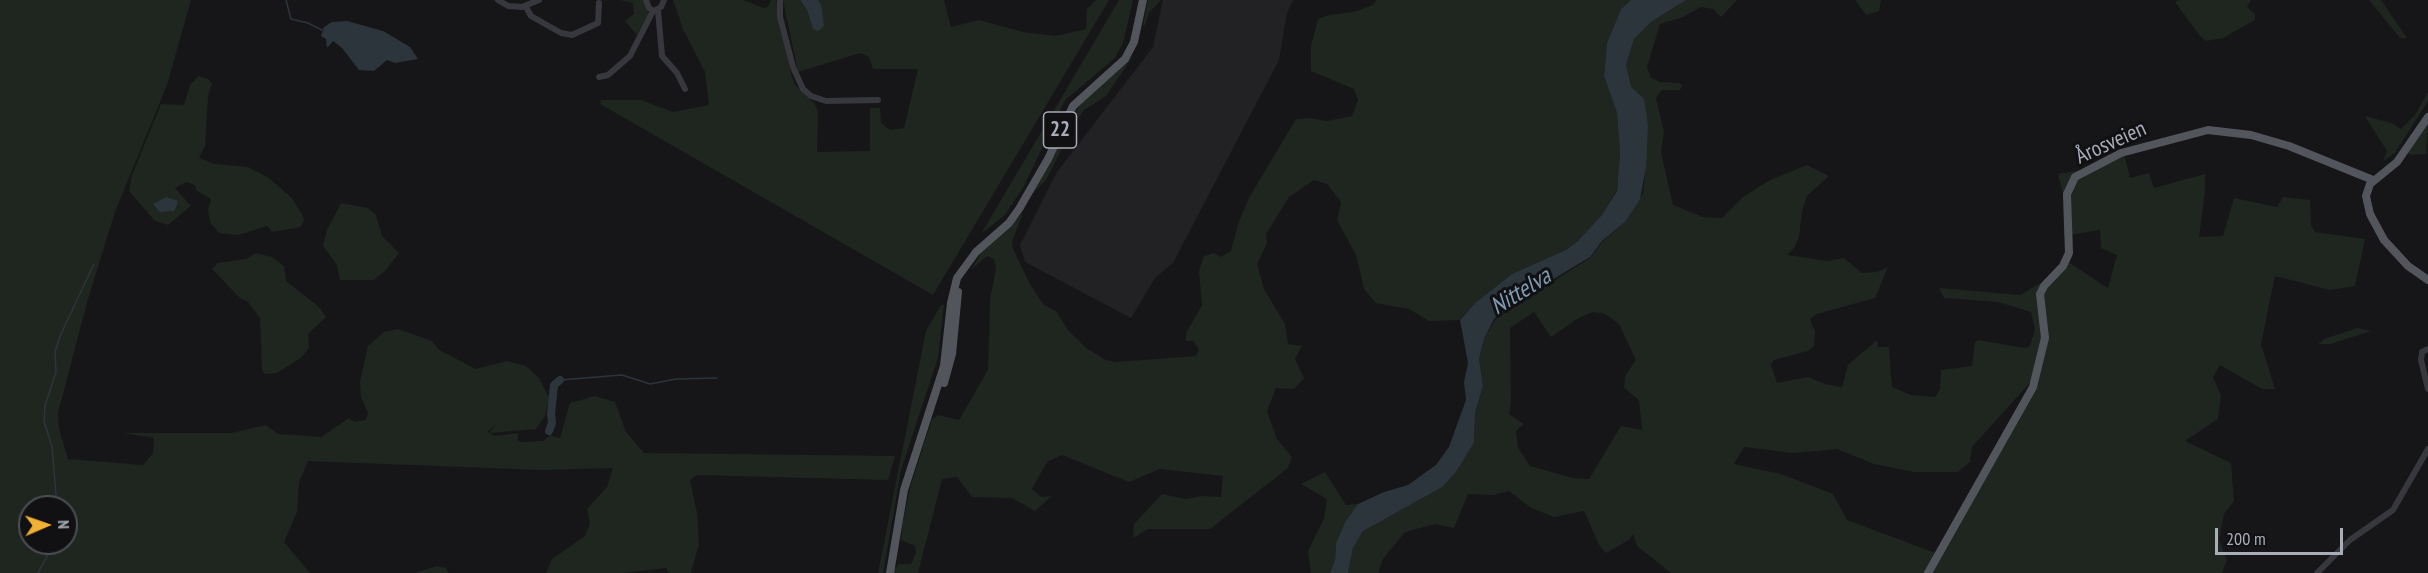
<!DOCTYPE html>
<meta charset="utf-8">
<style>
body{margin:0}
#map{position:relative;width:2428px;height:573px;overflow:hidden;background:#161618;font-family:"PT Sans Narrow",sans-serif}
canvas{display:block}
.north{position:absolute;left:18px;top:495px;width:60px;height:60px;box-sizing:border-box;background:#111113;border:2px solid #4d4f55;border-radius:50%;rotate:88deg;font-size:16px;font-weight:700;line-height:24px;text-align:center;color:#a8adb8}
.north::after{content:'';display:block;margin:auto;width:21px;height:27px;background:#f2b134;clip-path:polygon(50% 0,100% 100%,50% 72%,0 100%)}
.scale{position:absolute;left:2215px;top:528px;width:128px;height:27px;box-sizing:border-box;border:3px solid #a8adb8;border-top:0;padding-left:8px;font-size:18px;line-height:21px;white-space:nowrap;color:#a8adb8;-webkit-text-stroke:4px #111113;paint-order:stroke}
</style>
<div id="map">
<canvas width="2428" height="573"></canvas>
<div class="north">N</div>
<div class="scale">200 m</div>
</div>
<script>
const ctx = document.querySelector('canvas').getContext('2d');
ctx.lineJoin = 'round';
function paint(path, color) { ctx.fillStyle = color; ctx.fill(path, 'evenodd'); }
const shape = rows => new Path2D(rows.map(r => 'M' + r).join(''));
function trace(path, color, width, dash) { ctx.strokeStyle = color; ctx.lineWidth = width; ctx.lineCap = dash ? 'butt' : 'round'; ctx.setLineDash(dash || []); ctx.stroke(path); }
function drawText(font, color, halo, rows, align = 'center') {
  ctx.font = font + ' "PT Sans Narrow",sans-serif'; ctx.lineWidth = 6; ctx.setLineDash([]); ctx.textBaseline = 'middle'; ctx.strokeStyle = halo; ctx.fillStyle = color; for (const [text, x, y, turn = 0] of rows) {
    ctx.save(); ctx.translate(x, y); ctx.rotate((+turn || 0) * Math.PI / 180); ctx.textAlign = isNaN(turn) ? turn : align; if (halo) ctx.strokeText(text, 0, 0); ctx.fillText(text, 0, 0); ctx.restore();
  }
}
const built = shape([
 [1163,0,1293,0,1287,13,1279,60,1173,263,1155,278,1131,318,1025,262,1020,245,1057,172,1153,47]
]);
const green = shape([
 [0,0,191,0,167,85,115,212,88,299,58,413,59,429,68,459,143,465,153,453,154,438,123,433,231,433,266,425,278,434,321,437,349,418,354,422,366,420,368,413,361,397,360,382,368,346,384,332,398,329,432,341,439,350,476,369,507,361,526,366,539,378,549,398,545,416,536,429,489,433,496,425,487,432,495,436,518,433,518,441,523,442,544,441,550,435,560,438,570,403,595,396,615,402,626,432,644,453,895,456,888,480,697,475,690,480,697,513,699,544,691,573,669,573,666,568,622,573,546,573,552,559,585,536,590,523,587,509,607,487,613,468,541,470,308,461,299,482,297,512,284,542,310,573,0,573],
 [30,507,66,507,66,543,30,543],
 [619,0,643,0,649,14,637,35,625,21,634,14,633,3],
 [673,0,743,0,763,8,768,7,771,0,776,0,791,74,795,85,815,104,818,112,817,152,870,151,870,108,880,108,881,123,890,130,904,128,918,69,873,69,869,57,860,53,798,72,783,0,800,0,807,10,813,29,821,4,818,0,944,0,951,27,979,20,1023,32,1055,36,1086,29,1087,9,1096,0,1109,0,933,295,600,104,601,100,641,100,673,112,709,105,705,72,683,29],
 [1119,0,1133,0,1123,43,1115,58,1065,100,1024,186,1005,215,981,234],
 [1148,0,1161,0,1149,13,1145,25,1143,25],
 [1377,0,1631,0,1621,9,1607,43,1604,76,1617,113,1620,153,1617,190,1592,230,1565,251,1512,274,1475,303,1459,320,1429,321,1409,309,1376,303,1364,289,1356,255,1337,220,1341,202,1327,184,1314,180,1289,197,1266,234,1267,243,1257,264,1264,289,1285,324,1288,344,1302,346,1295,359,1304,378,1294,389,1276,388,1267,411,1277,439,1292,457,1288,468,1210,529,1148,529,1133,538,1134,524,1162,494,1186,499,1201,496,1221,497,1223,476,1160,469,1129,482,1062,455,1047,462,1032,489,1041,497,1052,496,1035,511,1012,498,972,497,957,477,942,479,918,573,893,573,898,564,911,564,916,553,915,546,901,540,903,522,910,488,932,419,938,415,959,420,988,370,990,299,996,269,994,259,987,256,971,270,981,253,1023,213,1012,242,1013,249,1031,286,1044,305,1056,311,1068,330,1086,348,1106,360,1116,362,1196,356,1199,350,1197,346,1193,341,1186,341,1186,333,1202,305,1199,271,1204,256,1214,253,1221,257,1231,251,1239,221,1250,196,1296,119,1309,118,1327,121,1352,116,1358,100,1354,89,1311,71,1311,46,1318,19,1329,15,1353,12,1373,5],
 [1686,0,1737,0,1721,17,1713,9,1701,7,1683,17,1660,24,1647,67,1651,78,1660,82,1680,83,1682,86,1680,90,1662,90,1656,98,1664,132,1661,152,1673,205,1703,217,1722,218,1743,197,1770,180,1807,165,1829,176,1807,196,1802,211,1799,237,1794,248,1787,255,1828,261,1844,258,1862,273,1877,272,1888,267,1875,298,1817,314,1810,319,1815,332,1814,346,1808,351,1774,360,1771,365,1777,383,1808,377,1825,384,1842,387,1848,365,1877,340,1878,347,1889,347,1892,387,1911,395,1935,397,1940,389,1941,370,1972,366,1975,342,1978,340,2026,348,2030,346,2035,329,2031,312,1998,302,1944,298,1939,288,2020,295,2044,281,2058,267,2062,258,2108,288,2117,255,2101,248,2100,230,2064,236,2063,194,2058,174,2081,170,2123,150,2130,178,2149,173,2154,188,2205,174,2205,191,2199,237,2223,236,2234,198,2277,207,2283,197,2310,200,2311,225,2315,232,2365,239,2355,286,2330,290,2275,276,2261,344,2275,389,2262,389,2220,365,2213,377,2221,396,2218,419,2185,441,2231,463,2234,501,2224,514,2219,540,2227,560,2222,573,1671,573,1637,546,1633,534,1629,540,1606,553,1599,545,1584,511,1554,517,1531,508,1509,491,1493,495,1468,494,1454,528,1435,524,1405,532,1383,559,1378,573,1348,573,1353,548,1363,531,1456,472,1474,443,1475,413,1483,386,1479,359,1484,339,1495,320,1517,301,1536,292,1590,258,1603,241,1626,221,1643,193,1646,168,1626,65,1634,39,1651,22],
 [1534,312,1551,337,1577,319,1593,312,1605,314,1619,324,1636,360,1625,376,1624,388,1639,400,1642,430,1621,426,1589,479,1573,478,1530,466,1518,448,1516,431,1524,424,1509,414,1511,403,1510,328],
 [2037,375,1941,555,1847,520,1833,494,1781,474,1734,464,1744,447,1793,453,1837,449,1874,464,1914,472,1958,472,1970,462,1972,447],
 [1855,0,1881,0,1879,11,1866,15],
 [2179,0,2251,0,2247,7,2255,14,2255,20,2223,38,2206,41,2200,36,2175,2],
 [2369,0,2381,0,2407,38,2400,38],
 [1134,55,1106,96,1084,110,1076,121,1046,180,1033,193,1079,106],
 [199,76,208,79,212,84,208,96,205,146,199,158,215,164,248,167,269,178,292,198,303,216,304,221,300,227,272,232,267,226,239,235,219,233,210,222,208,210,211,199,196,190,195,185,186,182,175,188,191,206,168,225,155,221,129,191,132,175,161,104,184,105,190,85],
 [2428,92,2428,101,2395,153,2383,161,2387,151,2365,116,2392,123,2401,129,2415,115],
 [2428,124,2426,154,2410,155,2408,152],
 [341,203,368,208,376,215,382,236,399,253,385,271,374,280,340,280,337,265,323,246,327,230],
 [256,253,272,257,284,266,286,281,319,307,326,317,308,334,309,348,302,357,277,373,265,374,262,370,260,318,247,301,241,299,212,269,218,263,246,259],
 [941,305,944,305,938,358,901,470,883,573,878,573,926,331],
 [2357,328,2371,331,2331,344,2318,344,2324,339],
 [1325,472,1346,505,1358,504,1345,522,1336,543,1335,560,1330,573,1311,573,1308,551,1324,519,1327,499,1301,484],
 [437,566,446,568,449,573,415,573]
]);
const water = shape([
 [800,0,818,0,821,4,824,26,818,31,813,29,807,10],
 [1631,0,1686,0,1651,22,1634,39,1626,65,1631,87,1644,99,1648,125,1646,168,1640,199,1626,221,1602,241,1590,257,1517,301,1494,319,1484,339,1479,359,1483,386,1475,413,1474,443,1456,472,1442,487,1363,531,1353,548,1348,573,1330,573,1335,560,1336,543,1345,522,1358,504,1384,492,1408,485,1436,465,1449,447,1466,400,1464,382,1468,363,1460,320,1475,303,1512,274,1566,250,1578,241,1601,216,1617,191,1620,153,1617,113,1604,76,1607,43,1621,9],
 [347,21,383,31,410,47,418,59,395,63,387,60,374,71,359,70,342,48,333,41,327,48,326,39,321,36,324,27,332,22],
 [166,197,178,201,176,207,174,211,160,212,153,204]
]);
const stream = shape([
 [286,0,291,19,308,23,322,30],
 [560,380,622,375,650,384,676,379,717,378],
 [57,507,52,447,44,421,45,406,56,372,55,352,60,336,94,264],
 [38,573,54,543]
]);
const river = shape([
 [549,431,552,423,551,414,554,385,560,380]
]);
const minor = shape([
 [498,0,508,6,522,7,539,0],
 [646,0,649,8,654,11,661,7,664,0],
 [780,0,780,17,793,67,803,89,811,96,826,101,878,100],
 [526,7,531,16,561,33,572,35,598,23,599,3],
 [658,10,662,56,677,73,685,89],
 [599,77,608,75,630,56,653,11],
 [2428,349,2422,352,2421,360,2428,389],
 [2317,573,2350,540,2393,510,2428,449]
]);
const major = shape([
 [2428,117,2397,162,2370,184,2366,196,2370,214,2384,240,2408,266,2428,280],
 [944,383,952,354,958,292],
 [890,573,904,490,944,366,951,303,957,278,976,252,1009,223,1019,209,1048,159,1073,106,1125,59,1134,42,1143,0],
 [1928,573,2033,387,2045,338,2040,294,2044,286,2063,266,2069,253,2067,194,2075,177,2121,153,2208,130,2251,135,2289,146,2373,180]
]);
const shields = [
 [1060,130,33]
];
const shieldNames = [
 ["22",1060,130]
];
const streetNames = [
 ["Årosveien",2111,143,-24]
];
const waterNames = [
 ["Nittelva",1521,292,-32]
];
paint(built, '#222225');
paint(green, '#1e261f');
paint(water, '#2c353c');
trace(stream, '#2c353c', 1.5);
trace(river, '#2c353c', 8);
trace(minor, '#37383d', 6);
trace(major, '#53555c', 8);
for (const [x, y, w] of shields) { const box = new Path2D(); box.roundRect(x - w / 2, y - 18, w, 36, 4.5); ctx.fillStyle = '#111113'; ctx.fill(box); trace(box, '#a8adb8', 1.5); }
drawText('bold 21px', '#a8adb8', null, shieldNames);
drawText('22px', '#a8adb8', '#111113', streetNames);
drawText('italic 24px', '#7f9bb3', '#111113', waterNames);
</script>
